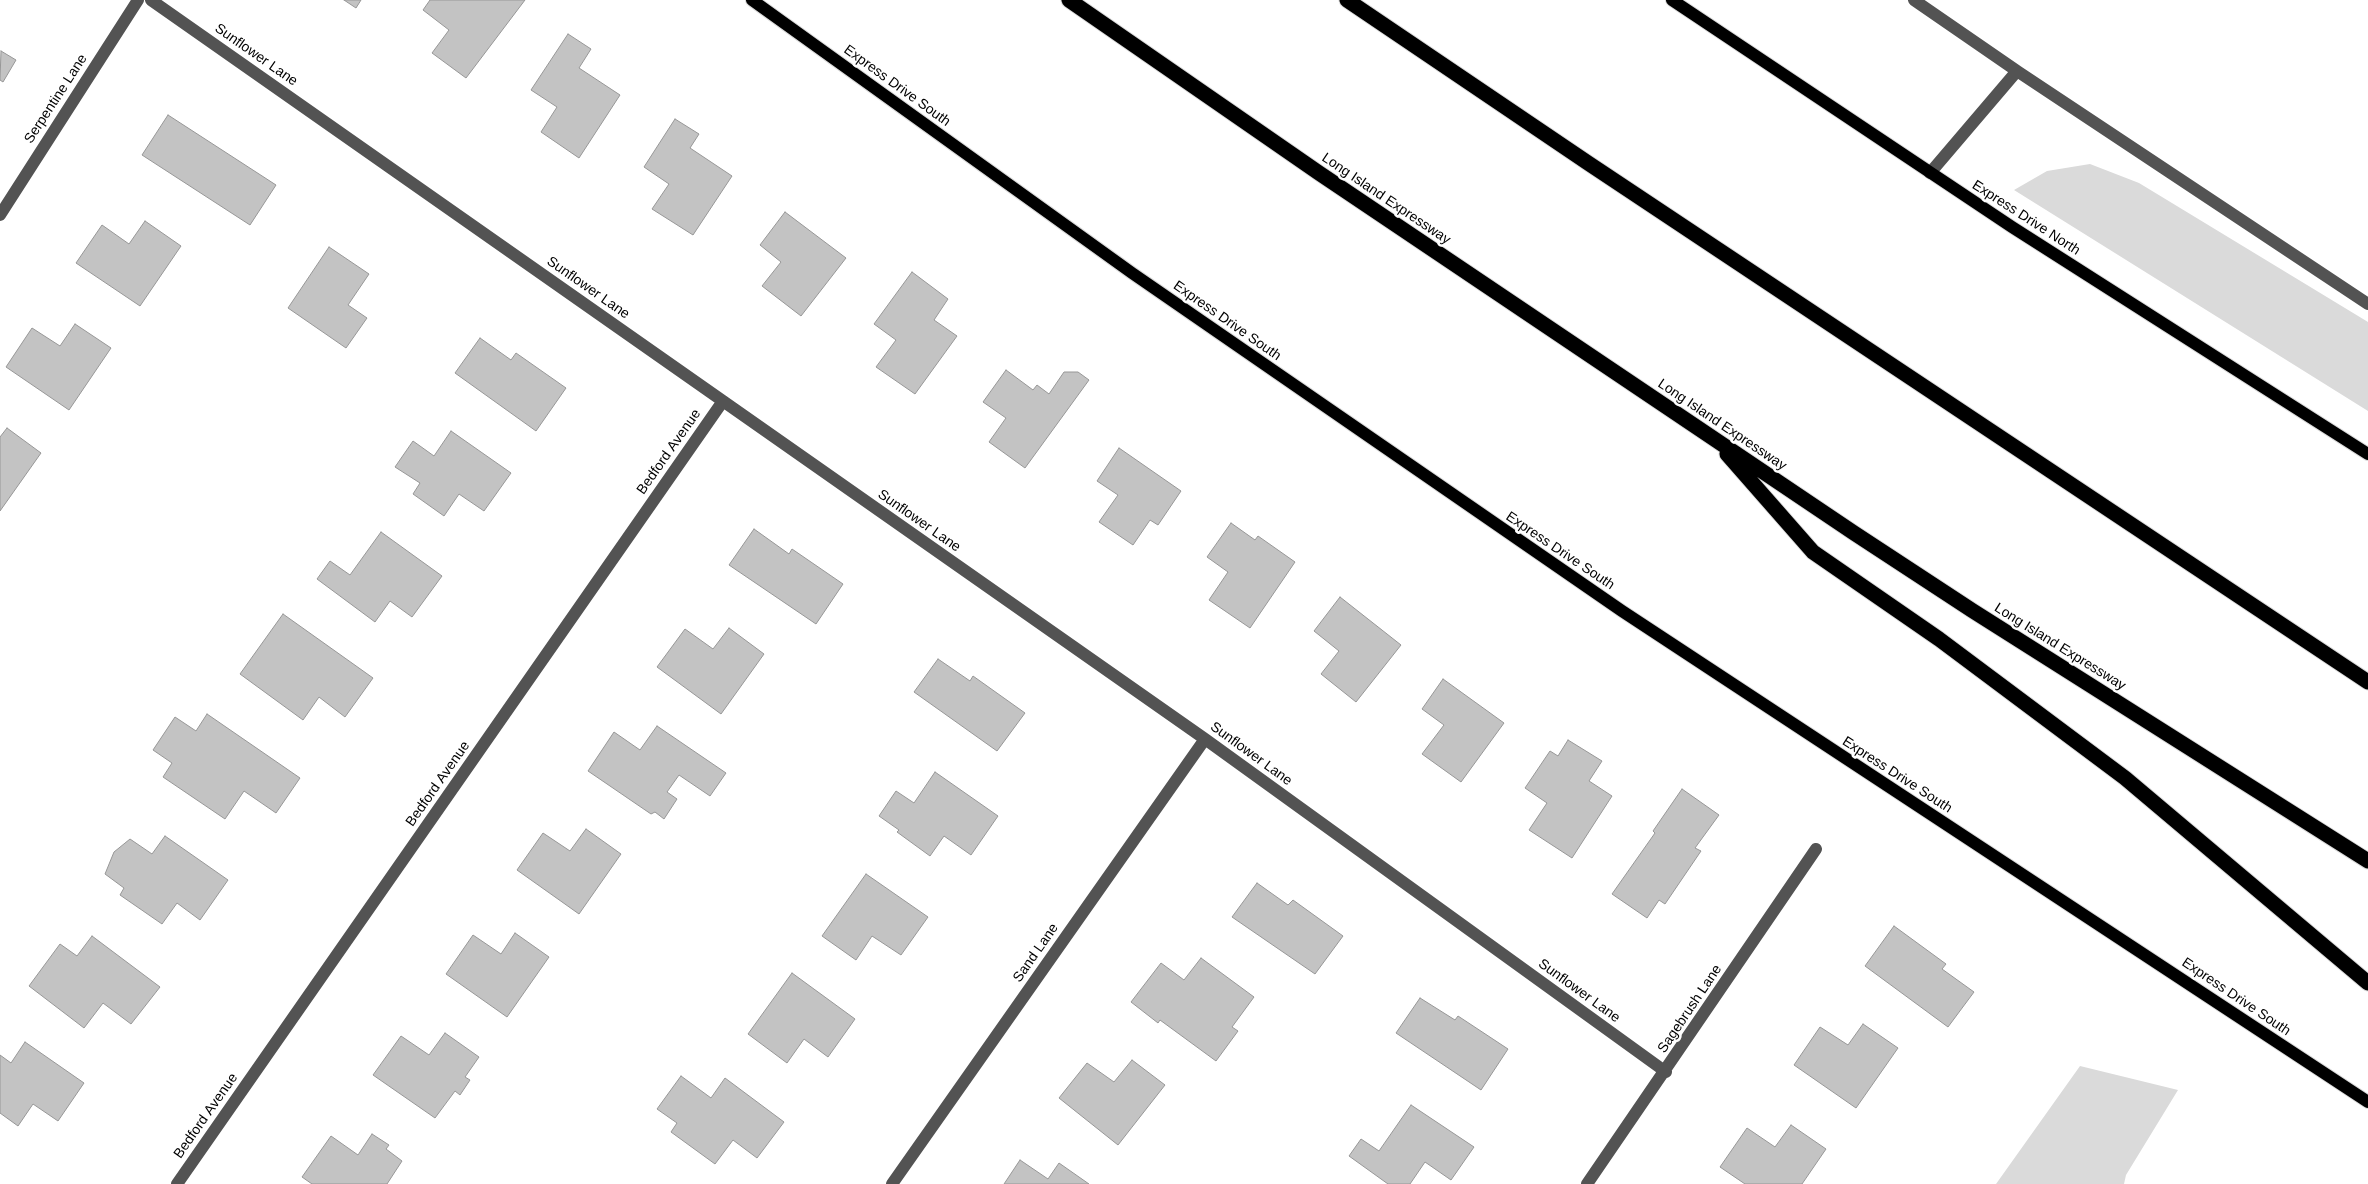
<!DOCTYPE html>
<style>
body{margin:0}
canvas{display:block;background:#fff}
</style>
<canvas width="2368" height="1184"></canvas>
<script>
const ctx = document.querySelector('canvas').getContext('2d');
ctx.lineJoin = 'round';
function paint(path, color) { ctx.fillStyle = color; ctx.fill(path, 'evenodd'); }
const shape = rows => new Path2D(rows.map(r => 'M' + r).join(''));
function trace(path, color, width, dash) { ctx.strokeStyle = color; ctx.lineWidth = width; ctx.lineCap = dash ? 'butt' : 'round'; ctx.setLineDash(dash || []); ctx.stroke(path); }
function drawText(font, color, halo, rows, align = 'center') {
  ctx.font = font + ' Helvetica,sans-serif'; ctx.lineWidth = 5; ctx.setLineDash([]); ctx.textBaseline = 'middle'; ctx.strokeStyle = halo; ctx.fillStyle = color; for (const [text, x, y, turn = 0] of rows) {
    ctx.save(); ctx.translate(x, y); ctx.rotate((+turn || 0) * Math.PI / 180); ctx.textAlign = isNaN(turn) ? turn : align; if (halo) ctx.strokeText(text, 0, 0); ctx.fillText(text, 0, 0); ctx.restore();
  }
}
const green = shape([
 [2090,164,2139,183,2368,322,2368,411,2014,190,2047,171],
 [2080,1066,2178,1090,2126,1175,2124,1184,1996,1184]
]);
const building = shape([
 [344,0,361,0,356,8,344,0],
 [430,0,525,0,466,78,432,53,449,30,423,10,430,0],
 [568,34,591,49,579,68,620,95,579,158,541,132,557,107,531,90,568,34],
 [1,51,16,60,3,82,0,80,1,51],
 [168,115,276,185,250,225,142,155,168,115],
 [675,119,699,134,690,148,732,176,693,235,652,209,669,184,644,167,675,119],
 [785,212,846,258,801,316,762,286,781,262,760,245,785,212],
 [145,221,181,246,140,306,76,263,102,225,129,244,145,221],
 [329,247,369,274,348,305,367,318,346,348,288,308,329,247],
 [912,272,948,299,934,320,957,336,915,394,876,367,896,340,874,324,912,272],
 [75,324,111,348,69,410,6,367,32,328,60,346,75,324],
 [480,338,511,360,516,353,566,388,536,431,455,373,480,338],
 [1006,370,1033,390,1037,385,1049,394,1064,372,1078,372,1089,380,1025,468,989,442,1006,418,983,402,1006,370],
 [7,428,41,453,0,511,0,437,7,428],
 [451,431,511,473,484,511,459,494,444,516,413,494,420,483,395,467,413,441,434,456,451,431],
 [1119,448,1181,491,1158,525,1150,520,1133,545,1099,522,1118,495,1097,481,1119,448],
 [1231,523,1255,540,1258,536,1295,562,1250,628,1209,600,1228,572,1207,557,1231,523],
 [754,529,789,554,792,549,843,584,816,624,729,565,754,529],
 [381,532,442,576,412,617,390,601,375,622,317,579,330,561,350,575,381,532],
 [1340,597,1401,645,1356,702,1321,674,1339,651,1314,631,1340,597],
 [283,614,373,678,345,717,319,697,303,720,240,674,283,614],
 [729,628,764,654,721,714,657,667,685,629,713,649,729,628],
 [938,659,970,681,973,676,1025,713,997,751,914,692,938,659],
 [1443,679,1504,723,1461,782,1422,754,1444,725,1422,709,1443,679],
 [207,714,300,778,276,813,244,791,225,819,163,777,172,763,153,750,175,717,196,731,207,714],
 [657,726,726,773,710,796,679,775,667,792,677,799,664,819,655,812,651,814,588,771,614,732,640,750,657,726],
 [1568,740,1602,761,1589,781,1612,796,1572,858,1529,830,1547,803,1525,788,1550,751,1558,756,1568,740],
 [935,772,998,816,971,855,944,836,930,856,897,832,899,830,879,816,896,791,914,803,935,772],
 [1682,789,1719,815,1695,848,1701,851,1665,904,1659,900,1647,918,1612,894,1655,833,1653,831,1682,789],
 [586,829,621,854,579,914,517,870,543,833,570,851,586,829],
 [165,836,228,880,200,920,177,903,162,924,120,895,124,888,105,874,114,852,130,839,152,854,165,836],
 [866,874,928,917,901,955,872,936,856,960,822,936,866,874],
 [1257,883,1288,905,1293,900,1343,936,1315,974,1232,917,1257,883],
 [1894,926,1946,964,1942,969,1974,992,1948,1027,1865,966,1894,926],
 [515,933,549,957,507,1017,446,974,473,935,501,954,515,933],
 [92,936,160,987,131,1024,103,1003,84,1028,29,986,60,944,77,956,92,936],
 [1201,958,1254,997,1232,1027,1238,1031,1216,1061,1160,1020,1158,1023,1131,1002,1161,963,1184,980,1201,958],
 [792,973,855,1019,828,1057,804,1039,787,1063,748,1034,792,973],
 [1420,998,1455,1020,1458,1016,1508,1049,1481,1090,1396,1033,1420,998],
 [1863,1024,1898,1048,1856,1108,1794,1065,1820,1027,1848,1045,1863,1024],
 [445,1033,479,1057,465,1077,470,1080,460,1095,455,1091,435,1118,373,1075,401,1036,429,1055,445,1033],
 [25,1042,84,1083,58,1121,33,1104,18,1126,0,1113,0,1055,11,1063,25,1042],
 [1132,1060,1165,1085,1118,1145,1059,1098,1087,1063,1114,1082,1132,1060],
 [681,1076,711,1098,725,1078,784,1122,757,1158,733,1140,715,1164,671,1132,677,1123,657,1109,681,1076],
 [1411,1105,1474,1147,1451,1180,1425,1162,1410,1184,1388,1184,1349,1156,1361,1139,1379,1151,1411,1105],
 [1791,1125,1826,1149,1802,1184,1745,1184,1720,1167,1747,1128,1775,1147,1791,1125],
 [372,1134,389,1145,386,1149,402,1161,387,1184,312,1184,302,1177,331,1136,358,1155,372,1134],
 [1020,1160,1048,1179,1059,1163,1089,1184,1004,1184,1020,1160]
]);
const minor = shape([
 [151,0,1205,739,1666,1072],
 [1914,0,2017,71,1930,173],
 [2017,71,2368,304],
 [0,215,138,0],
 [177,1184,723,401],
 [892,1184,1205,739],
 [1587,1184,1816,849]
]);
const major = shape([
 [752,0,1132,273,1622,611,2368,1102],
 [1672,0,2012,227,2368,454]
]);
const highway = shape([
 [1069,0,1319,173,1854,533,1973,611,2368,861],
 [1347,0,1588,163,2368,682],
 [1727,454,1813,552,1939,639,2125,778,2368,983]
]);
const streetNames = [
 ["Sunflower Lane",256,55,35],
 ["Express Drive South",897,86,36],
 ["Serpentine Lane",56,99,-57],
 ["Long Island Expressway",1386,199,34],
 ["Express Drive North",2026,218,33],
 ["Sunflower Lane",588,288,35],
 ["Express Drive South",1227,321,35],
 ["Long Island Expressway",1722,425,34],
 ["Bedford Avenue",669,452,-55],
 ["Sunflower Lane",919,521,35],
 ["Express Drive South",1560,551,34],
 ["Long Island Expressway",2060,647,32],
 ["Sunflower Lane",1251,754,36],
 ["Express Drive South",1897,775,33],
 ["Bedford Avenue",438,784,-55],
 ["Sand Lane",1036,953,-55],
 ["Sunflower Lane",1579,991,36],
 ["Express Drive South",2236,997,34],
 ["Sagebrush Lane",1690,1009,-56],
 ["Bedford Avenue",206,1116,-55]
];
paint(green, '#dadada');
paint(building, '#c3c3c3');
trace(building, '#979797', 1);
trace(major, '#dbdbdb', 14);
trace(highway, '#dbdbdb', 17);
trace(minor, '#535353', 12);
trace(major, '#000', 12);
trace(highway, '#000', 15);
drawText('14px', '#000', '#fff', streetNames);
</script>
